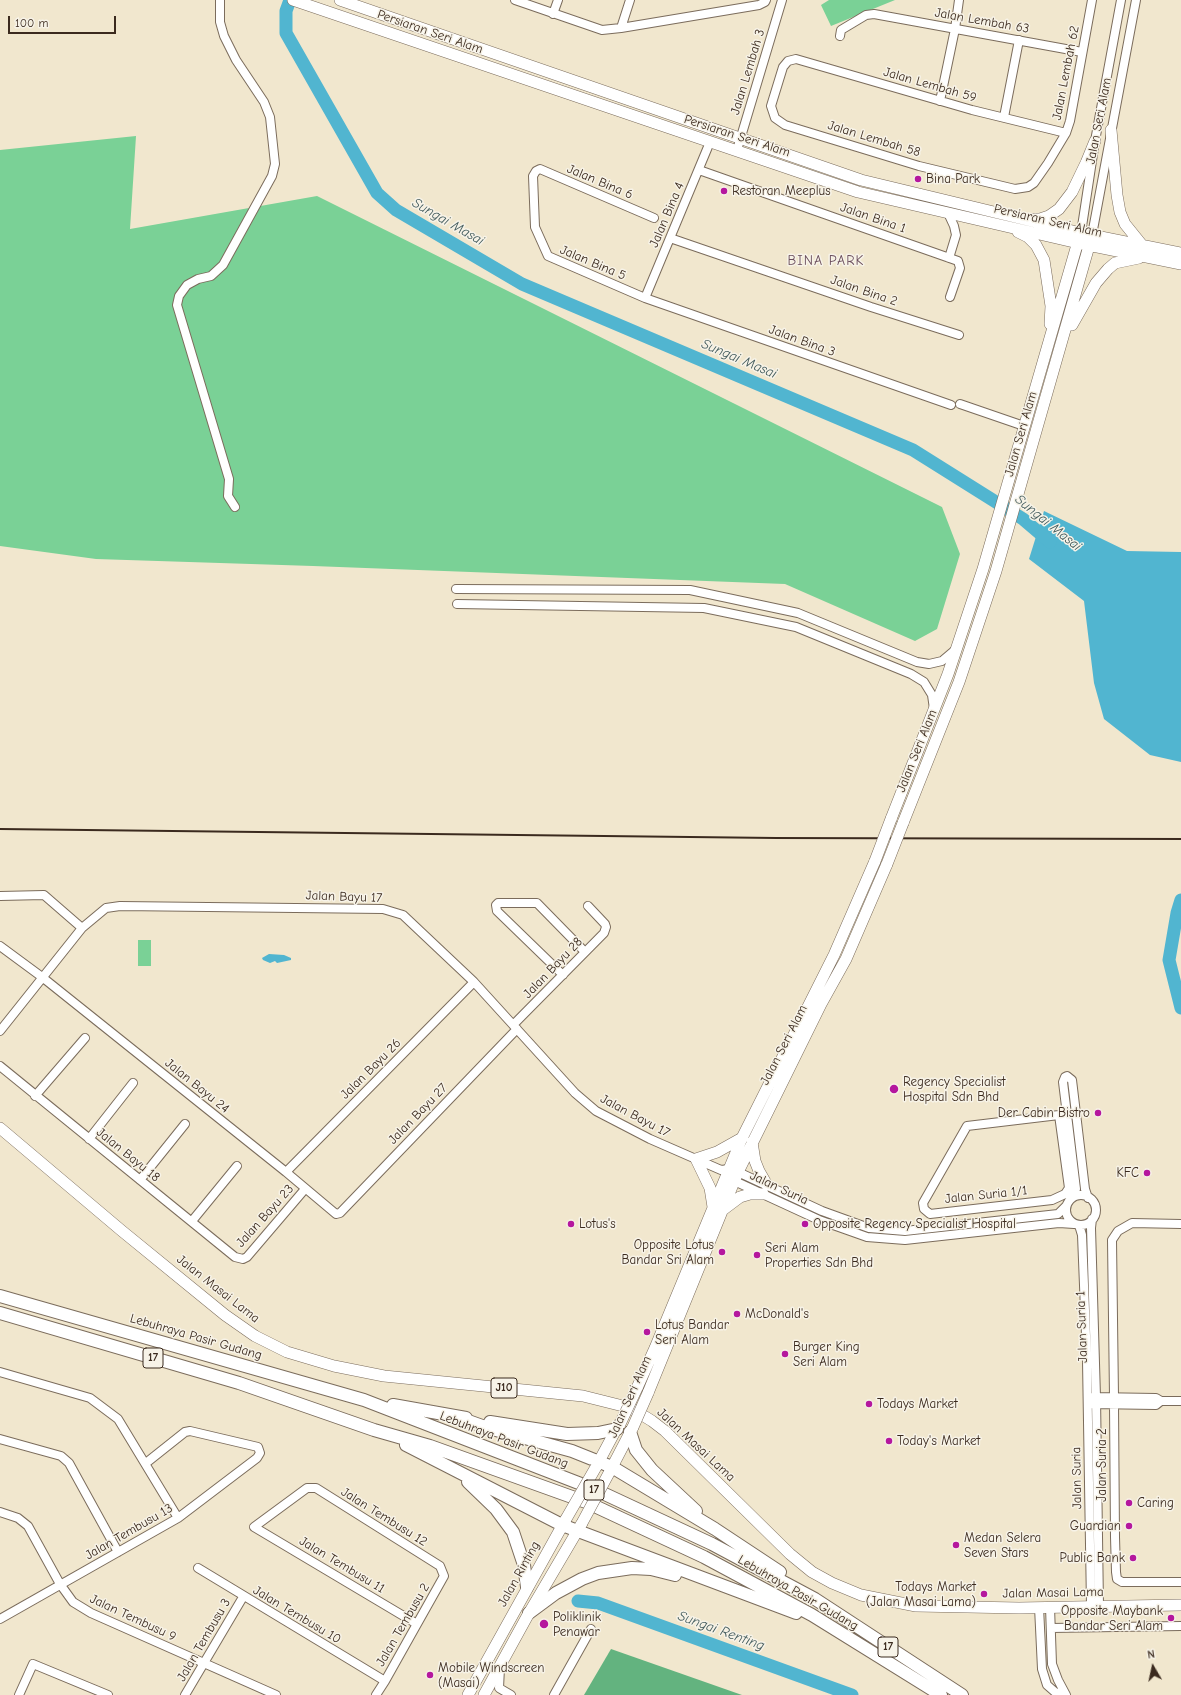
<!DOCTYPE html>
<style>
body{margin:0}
#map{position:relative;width:1181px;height:1695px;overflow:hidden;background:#f1e7ce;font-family:"Comic Neue",sans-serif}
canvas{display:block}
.north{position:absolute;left:1133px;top:1647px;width:40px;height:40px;-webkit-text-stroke:3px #f7f3e8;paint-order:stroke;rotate:351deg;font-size:11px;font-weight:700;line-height:16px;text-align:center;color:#3b2a1e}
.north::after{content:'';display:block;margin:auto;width:14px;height:18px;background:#3b2a1e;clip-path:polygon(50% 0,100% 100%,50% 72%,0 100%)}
.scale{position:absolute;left:8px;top:16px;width:108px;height:18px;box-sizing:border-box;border:2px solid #3b2a1e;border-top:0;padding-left:5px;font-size:12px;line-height:14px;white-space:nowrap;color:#3b2a1e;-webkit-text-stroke:3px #f7f3e8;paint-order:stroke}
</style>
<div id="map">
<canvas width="1181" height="1695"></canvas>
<div class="north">N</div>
<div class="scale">100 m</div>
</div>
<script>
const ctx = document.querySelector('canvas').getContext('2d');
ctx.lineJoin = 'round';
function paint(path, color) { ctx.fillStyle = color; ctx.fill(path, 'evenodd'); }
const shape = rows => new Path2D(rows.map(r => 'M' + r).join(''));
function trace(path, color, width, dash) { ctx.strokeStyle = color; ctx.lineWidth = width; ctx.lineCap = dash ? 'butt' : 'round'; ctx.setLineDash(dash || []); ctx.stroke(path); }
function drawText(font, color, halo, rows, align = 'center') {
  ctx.font = font + ' "Comic Neue",sans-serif'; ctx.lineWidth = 3; ctx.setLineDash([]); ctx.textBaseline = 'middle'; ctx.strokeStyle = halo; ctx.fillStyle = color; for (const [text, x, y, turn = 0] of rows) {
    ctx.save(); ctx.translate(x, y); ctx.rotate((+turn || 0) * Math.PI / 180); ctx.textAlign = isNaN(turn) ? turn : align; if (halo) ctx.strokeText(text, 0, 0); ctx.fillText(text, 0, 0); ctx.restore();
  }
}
const green = shape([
 [829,0,895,0,831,26,821,5],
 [136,136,130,229,317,196,942,507,960,554,937,629,915,641,785,584,313,566,96,559,0,546,0,150],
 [138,940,151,940,151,966,138,966]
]);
const forest = shape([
 [611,1649,742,1695,584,1695]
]);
const water = shape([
 [1044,511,1127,551,1181,552,1181,762,1150,755,1104,719,1094,683,1084,601,1029,559],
 [269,954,284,955,291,958,291,960,277,963,275,961,270,963,263,960,262,958]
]);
const river = shape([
 [290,0,286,11,286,33,377,193,396,210,522,284,913,450,1023,519,1050,542],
 [1181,900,1177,913,1169,960,1181,1008],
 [578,1601,598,1603,852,1695]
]);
const minor = shape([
 [220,0,220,22,224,36,236,60,264,102,270,117,275,164,272,176,223,265,211,276,198,279,187,285,179,296,177,305,229,479,228,496,235,507],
 [515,0,602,30,621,28,759,5,765,2,766,0],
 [553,14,558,0],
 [621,28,630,0],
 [840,36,841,30,866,15,874,14,1082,52],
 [940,101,955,29,959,0],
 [1004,117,1019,40],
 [1066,133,972,110,796,59,788,61,783,67,771,106,775,118,785,125,919,166,1015,189,1028,187,1034,183,1048,163,1066,133,1070,121,1092,0],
 [737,150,782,0],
 [699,170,958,261,960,268,950,297],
 [948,213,954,226,956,235,949,258],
 [654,218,540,169,536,171,533,176,535,227,548,256,645,298,951,405],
 [1081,233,1095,141,1121,0],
 [1092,235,1136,0],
 [670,238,871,307,959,335],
 [645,298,710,142],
 [960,404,1024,426],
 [456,589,690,590,798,613,917,662,929,664,942,661,955,650],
 [457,604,704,608,796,627,911,674,924,682,932,695,934,709],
 [0,896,44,895,82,928],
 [0,946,42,977,286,1172,336,1214,340,1213,517,1029],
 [563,975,497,911,496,905,498,903,537,903,585,952],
 [513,1025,604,933,606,927,605,924,588,906],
 [0,1031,82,928,106,908,120,906,383,909,403,915,474,982,575,1093,596,1111,650,1139,721,1170,729,1169,738,1172,822,1211,869,1228,905,1231,1058,1214,1066,1206],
 [0,1066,235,1257,243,1259,247,1257,305,1189],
 [35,1096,85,1038],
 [1059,1115,1069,1188,1065,1194,1052,1200,930,1214,924,1209,923,1203,967,1126,1059,1115,1076,1114],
 [89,1139,133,1083],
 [286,1172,474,982],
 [730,1179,819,1220,867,1237,905,1240,1059,1223,1074,1224],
 [140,1180,185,1124],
 '1066 1210a15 15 0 1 1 30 0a15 15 0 1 1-30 0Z',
 [1072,1198,1076,1189,1063,1082,1065,1077,1067,1076,1072,1080,1085,1189,1088,1198],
 [1092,1219,1091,1228,1096,1397,1099,1606],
 [192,1221,237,1166],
 [1079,1225,1082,1235,1087,1361,1091,1606],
 [0,1372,90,1398,118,1419,178,1518],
 [1092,1397,1156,1398,1161,1401,1181,1401],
 [1114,1397,1112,1240,1118,1231,1132,1223,1181,1224],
 [1091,1404,1156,1405,1161,1401],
 [1114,1405,1115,1537,1116,1572,1117,1579,1122,1582,1181,1582],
 [0,1439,61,1456,69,1463,118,1552],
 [0,1512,18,1518,28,1526,60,1584,73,1602,91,1613,276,1695],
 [198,1568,385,1681],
 [1039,1607,1042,1669,1047,1685,1055,1692,1064,1695],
 [1050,1607,1052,1664,1058,1680,1066,1695],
 [0,1619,178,1518,257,1458,260,1453,258,1447,190,1431,185,1432,146,1463],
 [1051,1628,1181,1626],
 [500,1668,499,1688,511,1695],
 [19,1695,33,1664,108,1695],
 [185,1695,243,1597],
 [376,1695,385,1681,417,1624,444,1576,440,1566,316,1488,307,1488,254,1527,417,1624],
 [554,1695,591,1629]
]);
const major = shape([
 [293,0,858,192,1078,243,1181,264],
 [340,0,861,180,1081,233,1181,253],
 [1111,130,1117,195,1120,212,1125,224,1142,245],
 [1034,219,1040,219,1049,216,1059,209,1072,192,1086,163,1095,141],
 [1018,232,1028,237,1036,245,1044,260,1051,306,1050,324],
 [1072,325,1096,283,1108,269,1115,263,1139,258],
 [891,819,948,674,983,569,1079,238],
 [903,823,959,682,996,571,1091,239],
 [0,1128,122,1231,225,1315,255,1336,287,1352,334,1366,384,1376,583,1396,631,1408,652,1421,665,1431,790,1554,812,1572,832,1583,861,1595,916,1606,1019,1608,1181,1605],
 [752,1142,755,1161,759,1171,767,1185],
 [713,1207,710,1188,696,1159,717,1152,742,1138],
 [724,1209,740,1197,750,1194,763,1194],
 [637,1388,655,1348,742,1138,834,955,875,861],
 [648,1393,738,1172,821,1004,846,959,887,864],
 [596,1467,619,1424],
 [609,1473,633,1427],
 [468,1695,566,1519],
 [484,1695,529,1613,582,1523]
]);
const highway = shape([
 [0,1296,364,1400,594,1489,712,1544,815,1599,962,1695],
 [0,1313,239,1383,374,1430,430,1446,586,1502,704,1557,812,1615,941,1695],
 [393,1405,466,1418],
 [457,1417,485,1427,572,1451,612,1467,715,1529,780,1572],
 [490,1422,567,1434,598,1433,617,1429],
 [630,1432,636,1450,652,1470,696,1511],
 [406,1445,562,1525,796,1613],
 [468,1482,496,1509,513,1532,524,1565,527,1587],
 [529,1613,556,1593,582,1579,598,1573,632,1568,651,1569,675,1575]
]);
const rail = shape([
 [0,829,776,838,1181,839]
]);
const majorBridge = shape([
 [875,861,891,819],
 [887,864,903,823],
 [620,1424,637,1388],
 [633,1427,648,1393],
 [566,1519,596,1467],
 [582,1523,609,1473]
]);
const markers = [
 [918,179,4,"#b5179e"],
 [724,191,4,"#b5179e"],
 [894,1089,5,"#b5179e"],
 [1098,1113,4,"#b5179e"],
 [1147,1173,4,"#b5179e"],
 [571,1224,4,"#b5179e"],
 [805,1224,4,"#b5179e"],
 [722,1252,4,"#b5179e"],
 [757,1255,4,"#b5179e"],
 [737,1314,4,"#b5179e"],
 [647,1332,4,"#b5179e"],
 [785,1354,4,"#b5179e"],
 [869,1404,4,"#b5179e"],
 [889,1441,4,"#b5179e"],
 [1129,1503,4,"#b5179e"],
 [1129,1526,4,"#b5179e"],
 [956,1545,4,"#b5179e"],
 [1133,1558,4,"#b5179e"],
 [984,1594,4,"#b5179e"],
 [1171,1618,4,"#b5179e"],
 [544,1624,5,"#b5179e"],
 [430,1675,4,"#b5179e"]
];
const shields = [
 [153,1358,20],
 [504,1388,26],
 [594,1490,20],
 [888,1647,20]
];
const shieldNames = [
 ["17",153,1358],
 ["J10",504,1388],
 ["17",594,1490],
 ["17",888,1647]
];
const streetNames = [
 ["Jalan Lembah 63",982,21,10],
 ["Persiaran Seri Alam",430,32,19],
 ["Jalan Lembah 3",748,72,-73],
 ["Jalan Lembah 62",1066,73,-79],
 ["Jalan Lembah 59",930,85,16],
 ["Jalan Seri Alam",1099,121,-79],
 ["Persiaran Seri Alam",737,136,18],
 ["Jalan Lembah 58",874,139,17],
 ["Jalan Bina 6",600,182,23],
 ["Jalan Bina 4",667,215,-67],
 ["Jalan Bina 1",873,218,19],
 ["Persiaran Seri Alam",1048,221,13],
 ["Jalan Bina 5",593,263,23],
 ["Jalan Bina 2",864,291,19],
 ["Jalan Bina 3",802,341,20],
 ["Jalan Seri Alam",1021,434,-74],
 ["Jalan Seri Alam",917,751,-68],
 ["Jalan Bayu 17",344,897,2],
 ["Jalan Bayu 28",553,968,-46],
 ["Jalan Seri Alam",784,1045,-63],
 ["Jalan Bayu 26",371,1069,-45],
 ["Jalan Bayu 24",197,1086,39],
 ["Jalan Bayu 27",418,1114,-46],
 ["Jalan Bayu 17",635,1116,28],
 ["Jalan Bayu 18",128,1155,39],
 ["Jalan Suria",779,1188,25],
 ["Jalan Suria 1/1",986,1195,-6],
 ["Jalan Bayu 23",265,1216,-48],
 ["Jalan Masai Lama",218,1289,38],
 ["Jalan Suria 1",1082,1327,-92],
 ["Lebuhraya Pasir Gudang",196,1337,16],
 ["Jalan Seri Alam",630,1397,-66],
 ["Lebuhraya Pasir Gudang",504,1440,21],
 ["Jalan Masai Lama",696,1445,43],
 ["Jalan Suria 2",1102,1465,-90],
 ["Jalan Suria",1077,1478,-91],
 ["Jalan Tembusu 12",384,1517,32],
 ["Jalan Tembusu 13",129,1532,-30],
 ["Jalan Tembusu 11",342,1565,31],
 ["Jalan Rinting",519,1574,-61],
 ["Lebuhraya Pasir Gudang",798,1593,30],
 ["Jalan Masai Lama",1053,1593,-1],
 ["Jalan Tembusu 10",297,1615,31],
 ["Jalan Tembusu 9",133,1618,25],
 ["Jalan Tembusu 2",403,1625,-60],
 ["Jalan Tembusu 3",204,1640,-60]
];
const poiNames = [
 ["Bina Park",926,179],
 ["Restoran Meeplus",732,191],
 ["Regency Specialist",903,1082],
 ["Hospital Sdn Bhd",903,1097],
 ["Der Cabin Bistro",1090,1113,"right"],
 ["KFC",1139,1173,"right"],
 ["Lotus's",579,1224],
 ["Opposite Regency Specialist Hospital",813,1224],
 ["Opposite Lotus",714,1245,"right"],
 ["Bandar Sri Alam",714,1260,"right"],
 ["Seri Alam",765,1248],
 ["Properties Sdn Bhd",765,1263],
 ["McDonald's",745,1314],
 ["Lotus Bandar",655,1325],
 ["Seri Alam",655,1340],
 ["Burger King",793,1347],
 ["Seri Alam",793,1362],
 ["Todays Market",877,1404],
 ["Today's Market",897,1441],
 ["Caring",1137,1503],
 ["Guardian",1121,1526,"right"],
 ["Medan Selera",964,1538],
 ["Seven Stars",964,1553],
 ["Public Bank",1125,1558,"right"],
 ["Todays Market",976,1587,"right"],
 ["(Jalan Masai Lama)",976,1602,"right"],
 ["Opposite Maybank",1163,1611,"right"],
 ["Bandar Seri Alam",1163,1626,"right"],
 ["Poliklinik",553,1617],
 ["Penawar",553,1632],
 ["Mobile Windscreen",438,1668],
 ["(Masai)",438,1683]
];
const waterNames = [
 ["Sungai Masai",448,222,30],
 ["Sungai Masai",739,359,23],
 ["Sungai Masai",1048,523,39],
 ["Sungai Renting",721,1631,20]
];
const neighbourhoodNames = [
 ["BINA PARK",826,261]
];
paint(green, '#7ad196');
paint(forest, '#63b37f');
paint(water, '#51b5d0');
trace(river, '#51b5d0', 13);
trace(minor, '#7b6c5c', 10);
trace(major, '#7b6c5c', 12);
trace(highway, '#7b6c5c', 14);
trace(minor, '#fff', 8);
trace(major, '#fff', 11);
trace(highway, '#fff', 12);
trace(rail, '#3b2a1e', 2);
trace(majorBridge, '#7b6c5c', 12, []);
trace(majorBridge, '#fff', 11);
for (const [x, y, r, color] of markers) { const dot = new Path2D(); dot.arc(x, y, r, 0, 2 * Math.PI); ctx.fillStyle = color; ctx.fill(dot); trace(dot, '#f7f3e8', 1.5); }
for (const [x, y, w] of shields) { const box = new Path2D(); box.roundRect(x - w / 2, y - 10, w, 20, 3); ctx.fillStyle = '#f7f3e8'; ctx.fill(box); trace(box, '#3b2a1e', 1); }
drawText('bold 12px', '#3b2a1e', null, shieldNames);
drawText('13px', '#3b2a1e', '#f7f3e8', streetNames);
drawText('13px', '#3b2a1e', '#f7f3e8', poiNames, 'left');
drawText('italic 14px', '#435b5c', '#f7f3e8', waterNames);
ctx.letterSpacing = '1px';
drawText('14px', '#6b4e5c', '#f7f3e8', neighbourhoodNames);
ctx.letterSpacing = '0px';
</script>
